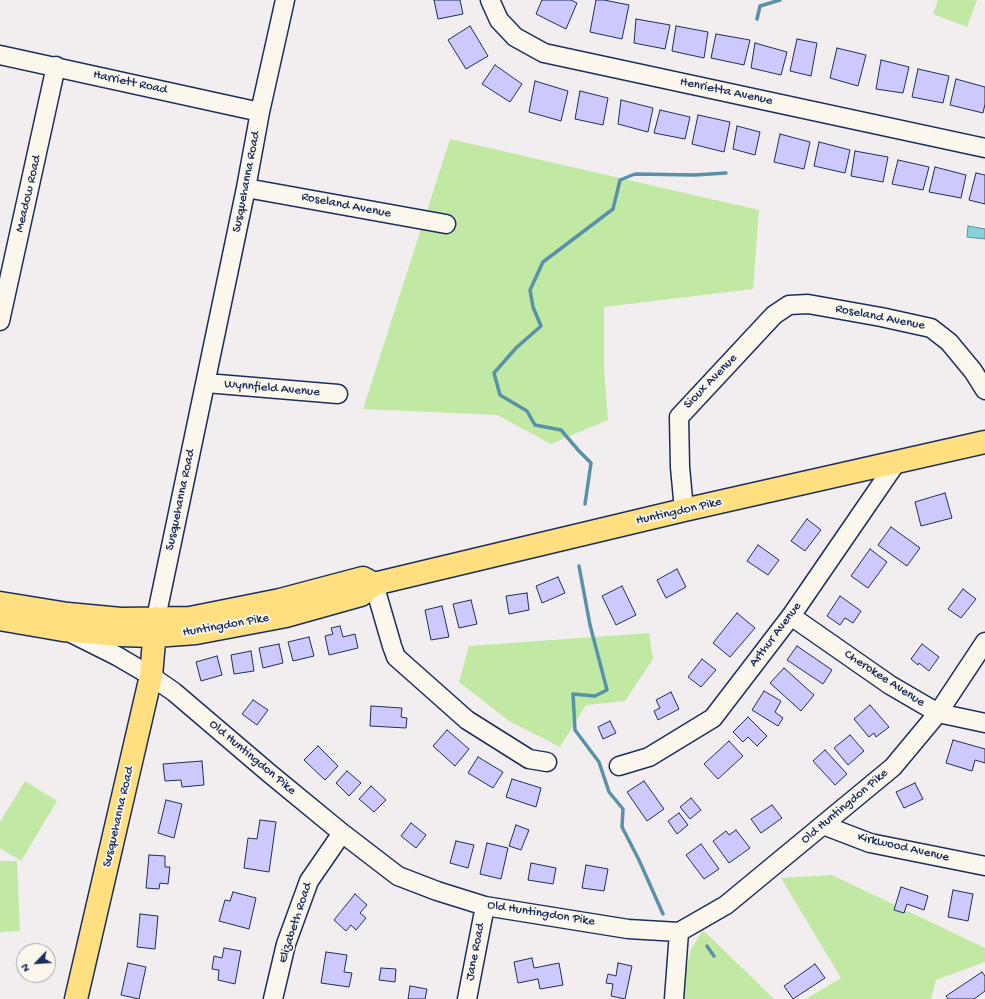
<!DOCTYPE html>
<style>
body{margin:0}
#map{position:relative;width:985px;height:999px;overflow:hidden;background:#f2eeef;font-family:"Gochi Hand",sans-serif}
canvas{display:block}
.north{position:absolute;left:16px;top:943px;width:40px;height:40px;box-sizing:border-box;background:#fbf7ec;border:1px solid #a1a7b3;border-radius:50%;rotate:245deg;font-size:11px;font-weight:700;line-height:16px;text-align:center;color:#1b2f5e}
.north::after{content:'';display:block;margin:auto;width:14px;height:18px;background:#1b2f5e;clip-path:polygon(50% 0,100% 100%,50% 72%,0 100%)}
</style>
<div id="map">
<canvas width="985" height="999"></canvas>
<div class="north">N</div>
</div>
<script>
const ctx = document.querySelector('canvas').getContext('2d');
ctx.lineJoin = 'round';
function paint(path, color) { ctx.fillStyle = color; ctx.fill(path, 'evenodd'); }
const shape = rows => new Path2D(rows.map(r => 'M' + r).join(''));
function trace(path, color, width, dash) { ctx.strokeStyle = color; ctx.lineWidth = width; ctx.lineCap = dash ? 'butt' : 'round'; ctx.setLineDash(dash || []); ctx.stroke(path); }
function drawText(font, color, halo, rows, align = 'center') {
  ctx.font = font + ' "Gochi Hand",sans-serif'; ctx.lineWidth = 3.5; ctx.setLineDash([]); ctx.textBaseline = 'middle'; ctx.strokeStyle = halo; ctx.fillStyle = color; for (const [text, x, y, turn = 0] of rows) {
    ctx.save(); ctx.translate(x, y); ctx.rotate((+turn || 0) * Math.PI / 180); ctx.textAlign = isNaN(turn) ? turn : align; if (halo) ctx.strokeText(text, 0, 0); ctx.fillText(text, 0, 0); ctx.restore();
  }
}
const green = shape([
 [938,0,977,0,967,27,933,14],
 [450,139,759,210,753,289,604,307,604,369,608,420,551,444,497,415,363,409],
 [649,633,653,659,625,701,586,705,560,747,509,721,459,682,469,646],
 [25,781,57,801,21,861,0,848,0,822],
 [0,861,17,861,20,931,0,932],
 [832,875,985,948,985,962,936,980,931,999,806,999,841,978,781,878],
 [703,930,774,999,679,999,691,949]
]);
const water = shape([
 [968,226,985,229,985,239,967,237,968,226]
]);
const stream = shape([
 [757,19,760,6,780,0],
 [585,504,591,463,579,451,561,430,535,425,527,411,500,395,494,373,516,348,541,326,533,307,530,290,543,262,613,209,620,180,635,174,695,175,726,173],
 [579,566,590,625,607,690,595,696,573,694,575,730,599,762,609,792,623,809,622,827,639,860,663,914],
 [707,946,714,956]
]);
const building = shape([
 [434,0,460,0,463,14,438,19,434,0],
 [542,0,571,0,577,3,566,29,536,14,542,0],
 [596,0,604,0,629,5,622,39,590,32,596,0],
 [636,19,670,25,665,49,634,43,636,19],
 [470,26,488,56,466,69,448,40,470,26],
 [676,26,708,32,704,58,672,51,676,26],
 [716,34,750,40,744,65,711,58,716,34],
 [797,39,817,43,811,76,790,71,797,39],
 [755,43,787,52,781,75,751,68,755,43],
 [837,48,866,55,858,86,830,78,837,48],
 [881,60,909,67,903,93,876,89,881,60],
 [495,65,522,84,510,102,482,84,495,65],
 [918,69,949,76,943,103,912,97,918,69],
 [956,79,985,87,985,104,983,113,950,105,956,79],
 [535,81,568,91,561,121,529,112,535,81],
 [580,91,608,98,603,125,575,119,580,91],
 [621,100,653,108,648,132,618,124,621,100],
 [660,110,690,117,685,139,654,133,660,110],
 [698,115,730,122,724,152,692,144,698,115],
 [737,126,760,132,755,155,733,149,737,126],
 [780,134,810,142,804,169,774,162,780,134],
 [819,142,850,150,845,173,814,166,819,142],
 [855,151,888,157,883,182,851,176,855,151],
 [898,160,929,167,923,190,892,184,898,160],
 [935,167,966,175,961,198,929,192,935,167],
 [976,173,985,175,985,204,969,200,976,173],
 [945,493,952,518,921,526,915,502,945,493],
 [807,519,821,530,805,551,791,541,807,519],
 [891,527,920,548,907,566,878,545,891,527],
 [758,545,779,560,768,575,747,561,758,545],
 [870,549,887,562,868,588,851,576,870,549],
 [677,569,686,587,666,598,657,580,677,569],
 [558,577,565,593,542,603,536,586,558,577],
 [622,586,636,615,616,625,602,596,622,586],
 [963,589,976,599,961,618,948,609,963,589],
 [527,593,529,610,509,614,506,596,527,593],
 [840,596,861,611,853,623,845,618,840,625,827,616,840,596],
 [471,600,477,624,459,628,453,604,471,600],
 [442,606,449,637,431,640,425,610,442,606],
 [737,613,755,628,730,657,713,643,737,613],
 [340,626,343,637,355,634,358,648,329,655,325,636,333,634,331,628,340,626],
 [309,637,314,656,293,661,288,642,309,637],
 [279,644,283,663,263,668,259,648,279,644],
 [922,644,939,657,929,671,919,663,918,665,911,659,922,644],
 [797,646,832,670,823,684,787,660,797,646],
 [251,651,254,671,234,674,231,655,251,651],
 [217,656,222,675,201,681,196,662,217,656],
 [702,659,716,670,701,687,688,677,702,659],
 [784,668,814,695,801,711,770,683,784,668],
 [764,691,781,701,775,712,783,718,778,726,752,710,764,691],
 [671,692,679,709,658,720,654,711,660,708,656,700,671,692],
 [253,700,268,710,257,725,242,714,253,700],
 [870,705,889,727,876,737,874,733,869,737,854,719,870,705],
 [371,706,402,708,401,717,407,718,406,728,370,726,371,706],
 [748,717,767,736,757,746,748,737,743,742,733,732,748,717],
 [610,721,616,733,603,739,598,727,610,721],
 [447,730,469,749,455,766,433,746,447,730],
 [850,735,864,751,848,765,834,748,850,735],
 [953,740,985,749,985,763,975,760,972,771,946,763,953,740],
 [729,741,743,756,718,779,704,764,729,741],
 [318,746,338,766,325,780,304,760,318,746],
 [825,750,847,774,835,785,813,761,825,750],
 [478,757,503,772,493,788,468,773,478,757],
 [202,761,204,785,182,787,181,780,165,781,163,764,202,761],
 [347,771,361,783,349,796,336,783,347,771],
 [512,779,541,788,536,807,506,797,512,779],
 [644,781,664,809,647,821,627,792,644,781],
 [915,783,923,799,904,808,896,792,915,783],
 [371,786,386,800,374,812,359,799,371,786],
 [691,798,701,810,690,819,680,807,691,798],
 [166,800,182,804,174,838,158,833,166,800],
 [772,805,782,818,761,833,751,819,772,805],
 [679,813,688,825,677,834,668,821,679,813],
 [260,820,276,822,269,872,244,868,248,838,257,839,260,820],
 [411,823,426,835,416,848,401,836,411,823],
 [516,825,529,830,521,850,509,846,516,825],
 [736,830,750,848,729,863,713,841,726,831,729,835,736,830],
 [456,841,474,845,468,868,450,863,456,841],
 [487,843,508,848,501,879,480,874,487,843],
 [701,844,719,869,704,879,686,855,701,844],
 [149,855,165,856,165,867,170,867,168,884,160,883,159,889,146,888,149,855],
 [531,863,556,868,553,884,528,880,531,863],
 [586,865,608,869,604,891,582,888,586,865],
 [901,887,928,896,924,910,907,904,904,913,894,910,901,887],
 [953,890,973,894,968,921,948,917,953,890],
 [233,892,256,898,249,929,219,921,225,900,230,901,233,892],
 [355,894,367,905,360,913,366,918,356,930,351,925,346,931,334,920,355,894],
 [140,914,158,916,155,949,137,947,140,914],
 [224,948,241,951,235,984,218,980,219,970,212,969,214,956,222,958,224,948],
 [326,952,347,955,344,972,352,973,349,987,321,983,326,952],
 [532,958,534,968,559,963,563,985,540,989,538,979,518,983,514,962,532,958],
 [128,963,146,967,139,999,121,995,128,963],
 [618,963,632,966,625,999,611,996,613,984,606,983,608,974,616,976,618,963],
 [815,964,825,978,793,999,784,986,815,964],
 [381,968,396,969,395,982,379,980,381,968],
 [982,972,985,976,985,991,974,999,948,999,946,996,982,972],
 [410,986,427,989,425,999,408,999,410,986]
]);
const minor = shape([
 [490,0,499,20,515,37,544,53,985,148],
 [0,55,260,112],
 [246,188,446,224],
 [0,321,56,66],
 [206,383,338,394],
 [684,510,680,467,679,417,774,315,789,305,808,304,881,317,931,328,949,342,973,371,985,390],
 [374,584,392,646,396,657,467,720,529,759,547,762],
 [791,616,890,685,938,713,985,723],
 [156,618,246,188,260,112,285,0],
 [71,633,117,656,151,676,174,692,269,773,342,833,398,876,437,891,485,906,628,929,679,932,726,905,893,767,938,713,985,642],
 [619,766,649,757,713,718,791,616,896,463],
 [823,825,870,843,985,866],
 [273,999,286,944,309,881,342,833],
 [467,999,485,906],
 [674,999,679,932]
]);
const major = shape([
 [0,603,68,614,121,619,190,618,280,600,363,578,374,584],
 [0,619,63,630,120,635,155,636,196,633,286,616,361,595,374,584,684,510,985,442],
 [76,999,147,693,151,676,156,618]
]);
const streetNames = [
 ["Harriett Road",130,83,12],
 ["Henrietta Avenue",726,92,12],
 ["Susquehanna Road",247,182,-79],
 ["Meadow Road",29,194,-77],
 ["Roseland Avenue",346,206,11],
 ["Roseland Avenue",880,318,11],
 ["Sioux Avenue",711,382,-46],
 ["Wynnfield Avenue",272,389,5],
 ["Susquehanna Road",181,500,-78],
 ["Huntingdon Pike",679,512,-13],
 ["Huntingdon Pike",226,626,-10],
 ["Arthur Avenue",776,635,-53],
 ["Cherokee Avenue",884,679,33],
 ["Old Huntingdon Pike",252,758,40],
 ["Old Huntingdon Pike",845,807,-40],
 ["Susquehanna Road",119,817,-77],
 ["Kirkwood Avenue",903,848,13],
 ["Old Huntingdon Pike",541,914,9],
 ["Elizabeth Road",296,923,-72],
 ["Jane Road",476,952,-79]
];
paint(green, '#c2e9a3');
paint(water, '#83d4da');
trace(water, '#5992a8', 1);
trace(stream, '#5992a8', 3.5);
paint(building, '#cec9fc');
trace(building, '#1b2f5e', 1);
trace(minor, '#1b2f5e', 21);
trace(major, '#1b2f5e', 25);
trace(minor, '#fbf7ec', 18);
trace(major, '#ffdf80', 22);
drawText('13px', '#1b2f5e', '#fbf7ec', streetNames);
</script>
